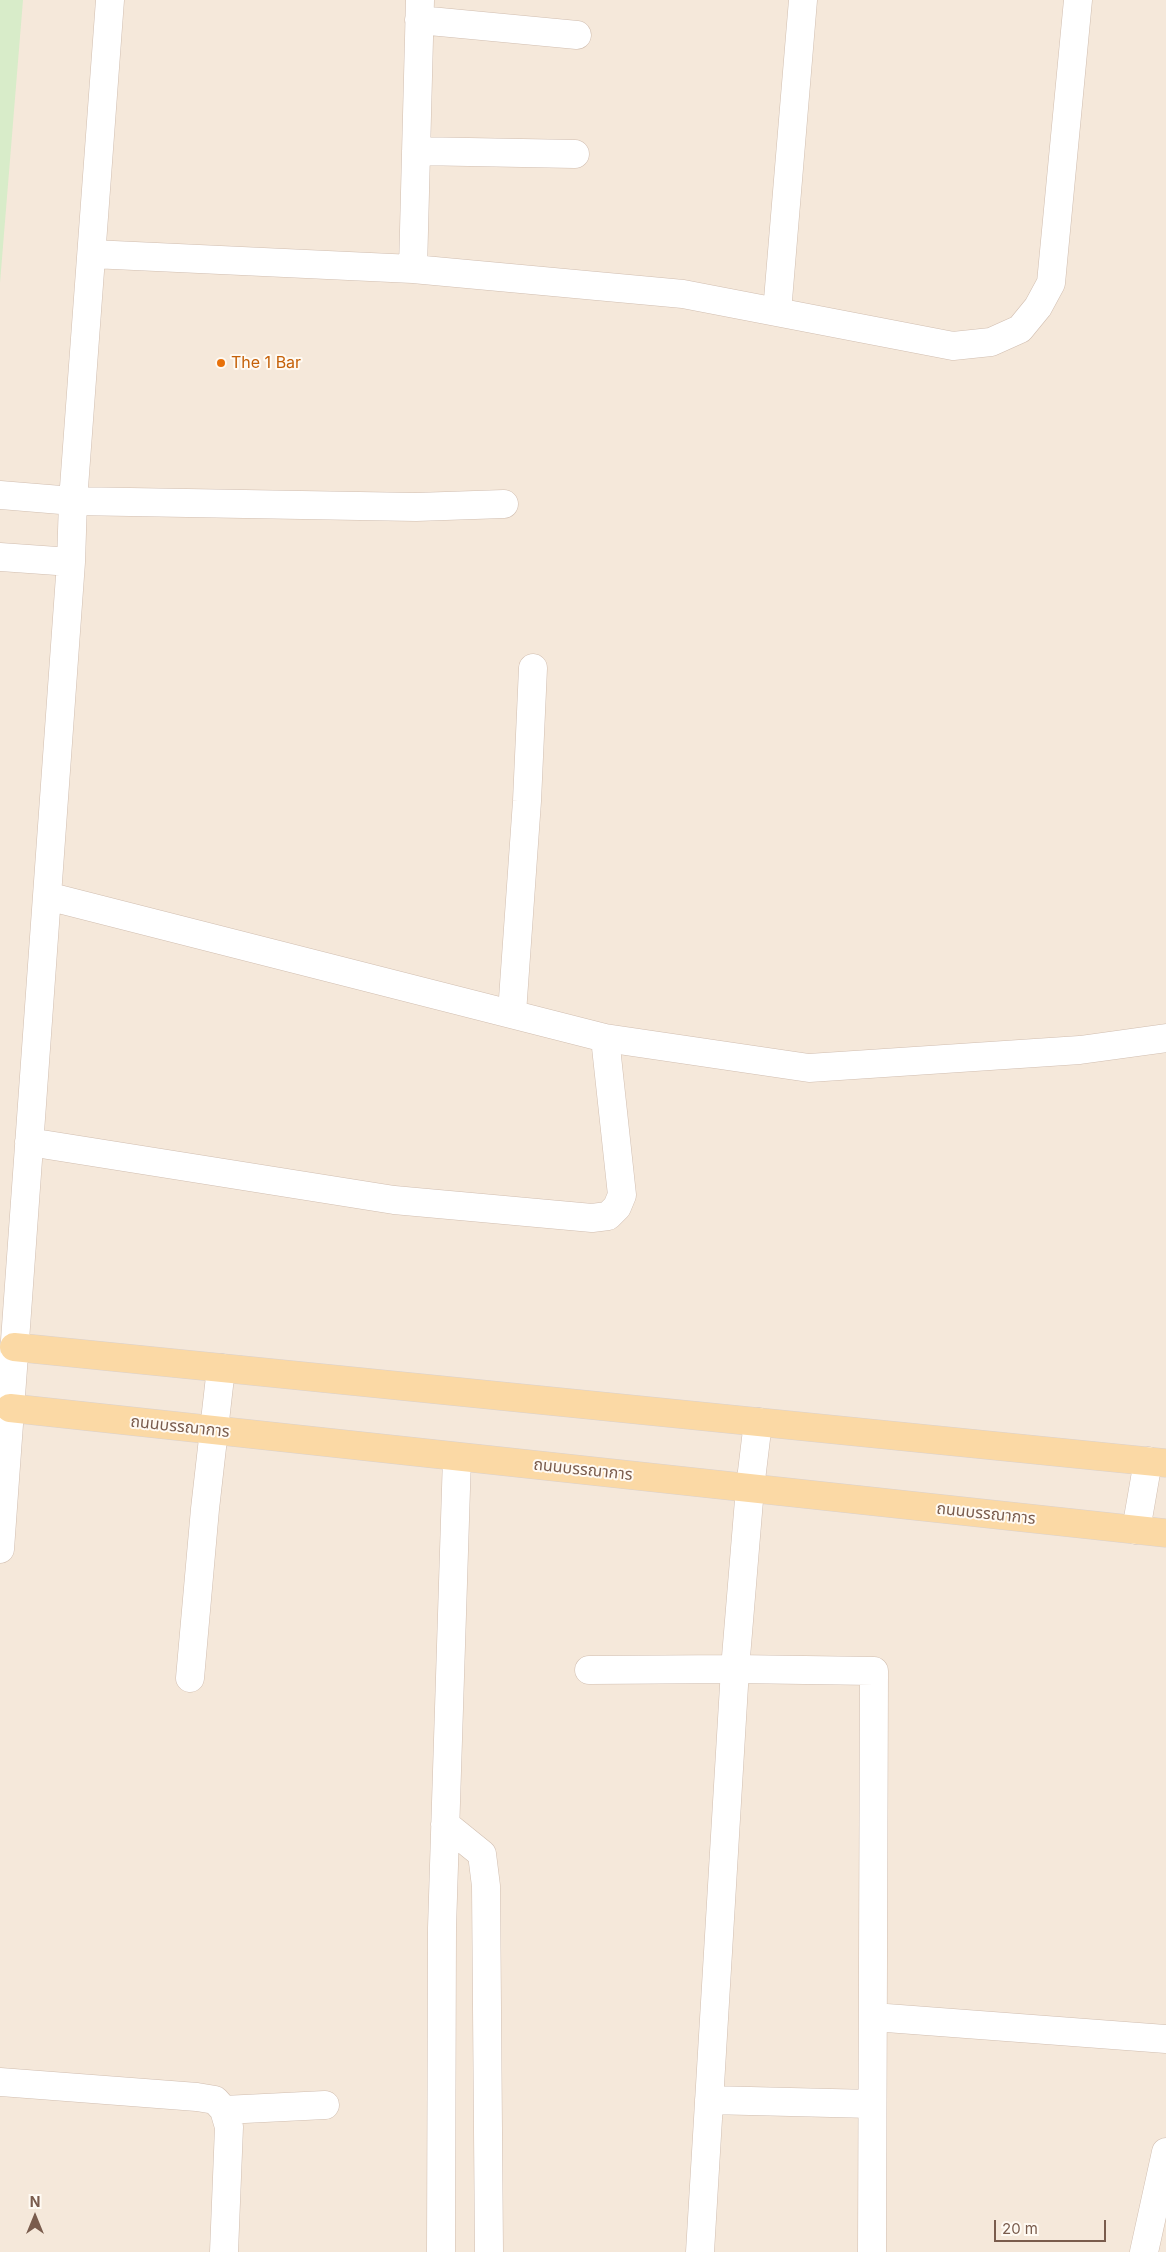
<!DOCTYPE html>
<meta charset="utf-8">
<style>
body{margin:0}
#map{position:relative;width:1166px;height:2252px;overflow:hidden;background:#fdf6ec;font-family:Inter,sans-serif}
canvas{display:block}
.north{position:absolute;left:10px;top:2192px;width:50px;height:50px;-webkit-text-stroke:4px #fffaf3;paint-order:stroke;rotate:0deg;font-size:14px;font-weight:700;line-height:20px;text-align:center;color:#7a5c4d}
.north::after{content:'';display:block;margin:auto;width:18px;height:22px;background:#7a5c4d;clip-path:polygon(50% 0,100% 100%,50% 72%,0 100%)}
.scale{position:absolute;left:994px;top:2220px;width:112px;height:22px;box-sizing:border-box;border:2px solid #7a5c4d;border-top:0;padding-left:6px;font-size:15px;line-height:18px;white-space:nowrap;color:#7a5c4d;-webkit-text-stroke:4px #fffaf3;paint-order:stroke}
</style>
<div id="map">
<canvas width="1166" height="2252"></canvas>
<div class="north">N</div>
<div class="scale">20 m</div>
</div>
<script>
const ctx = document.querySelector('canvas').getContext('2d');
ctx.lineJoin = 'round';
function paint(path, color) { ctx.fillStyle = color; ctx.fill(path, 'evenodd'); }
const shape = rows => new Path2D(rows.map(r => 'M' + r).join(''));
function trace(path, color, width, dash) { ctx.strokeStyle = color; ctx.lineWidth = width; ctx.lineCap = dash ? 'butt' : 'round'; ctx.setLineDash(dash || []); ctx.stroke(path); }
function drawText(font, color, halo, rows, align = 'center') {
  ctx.font = font + ' Inter,"Noto Sans Thai",sans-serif'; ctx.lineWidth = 4; ctx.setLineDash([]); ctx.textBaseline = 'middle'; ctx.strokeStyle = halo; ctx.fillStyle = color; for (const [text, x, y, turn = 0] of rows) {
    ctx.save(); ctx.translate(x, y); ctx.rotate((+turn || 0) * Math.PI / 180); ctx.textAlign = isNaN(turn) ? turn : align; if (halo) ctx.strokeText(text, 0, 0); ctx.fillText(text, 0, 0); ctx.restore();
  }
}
const residential = shape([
 [0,0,1166,0,1166,2252,0,2252]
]);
const green = shape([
 [0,0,23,0,0,283]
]);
const minor = shape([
 [419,20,577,35],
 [416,151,575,154],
 [92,254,413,269,683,294,953,346,991,342,1020,329,1038,307,1051,283,1078,0],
 [413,269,420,0],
 [777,312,803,0],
 [0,495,73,501,416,507,504,504],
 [0,557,71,562],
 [47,896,605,1038,809,1068,1080,1050,1166,1038],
 [512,1013,527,801,533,668],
 [29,1142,394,1200,592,1218,608,1216,617,1207,622,1195,605,1038],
 [1136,1530,1148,1461],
 [0,1549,71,562,73,501,110,0],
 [589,1670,735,1669,874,1671,872,2252],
 [190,1678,205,1509,221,1368],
 [445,1824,482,1854,486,1886,489,2252],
 [873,2017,1166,2039],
 [0,2082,197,2097,215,2100,224,2110,229,2127,224,2252],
 [709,2100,872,2104],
 [224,2110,325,2105],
 [441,2252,442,1928,457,1457],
 [700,2252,735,1669,750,1488,758,1422],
 [1144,2252,1166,2152]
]);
const major = shape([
 [14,1347,1166,1463],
 [10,1408,1166,1533]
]);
const markers = [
 [221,363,5,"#e8710a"]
];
const foodNames = [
 ["The 1 Bar",231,363]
];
const streetNames = [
 ["ถนนบรรณาการ",180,1427,6],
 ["ถนนบรรณาการ",583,1470,6],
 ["ถนนบรรณาการ",986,1514,6]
];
paint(residential, '#f5e8da');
paint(green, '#d8ecc9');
trace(minor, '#d1beb0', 29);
trace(major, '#dad1cd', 29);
trace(minor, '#fff', 28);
trace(major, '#fbd9a5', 28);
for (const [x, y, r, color] of markers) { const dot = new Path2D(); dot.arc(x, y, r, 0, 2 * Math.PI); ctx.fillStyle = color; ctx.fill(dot); trace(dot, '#fffaf3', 2); }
drawText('16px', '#c56008', '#fffaf3', foodNames, 'left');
drawText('16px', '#7a5c4d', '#fffaf3', streetNames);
</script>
